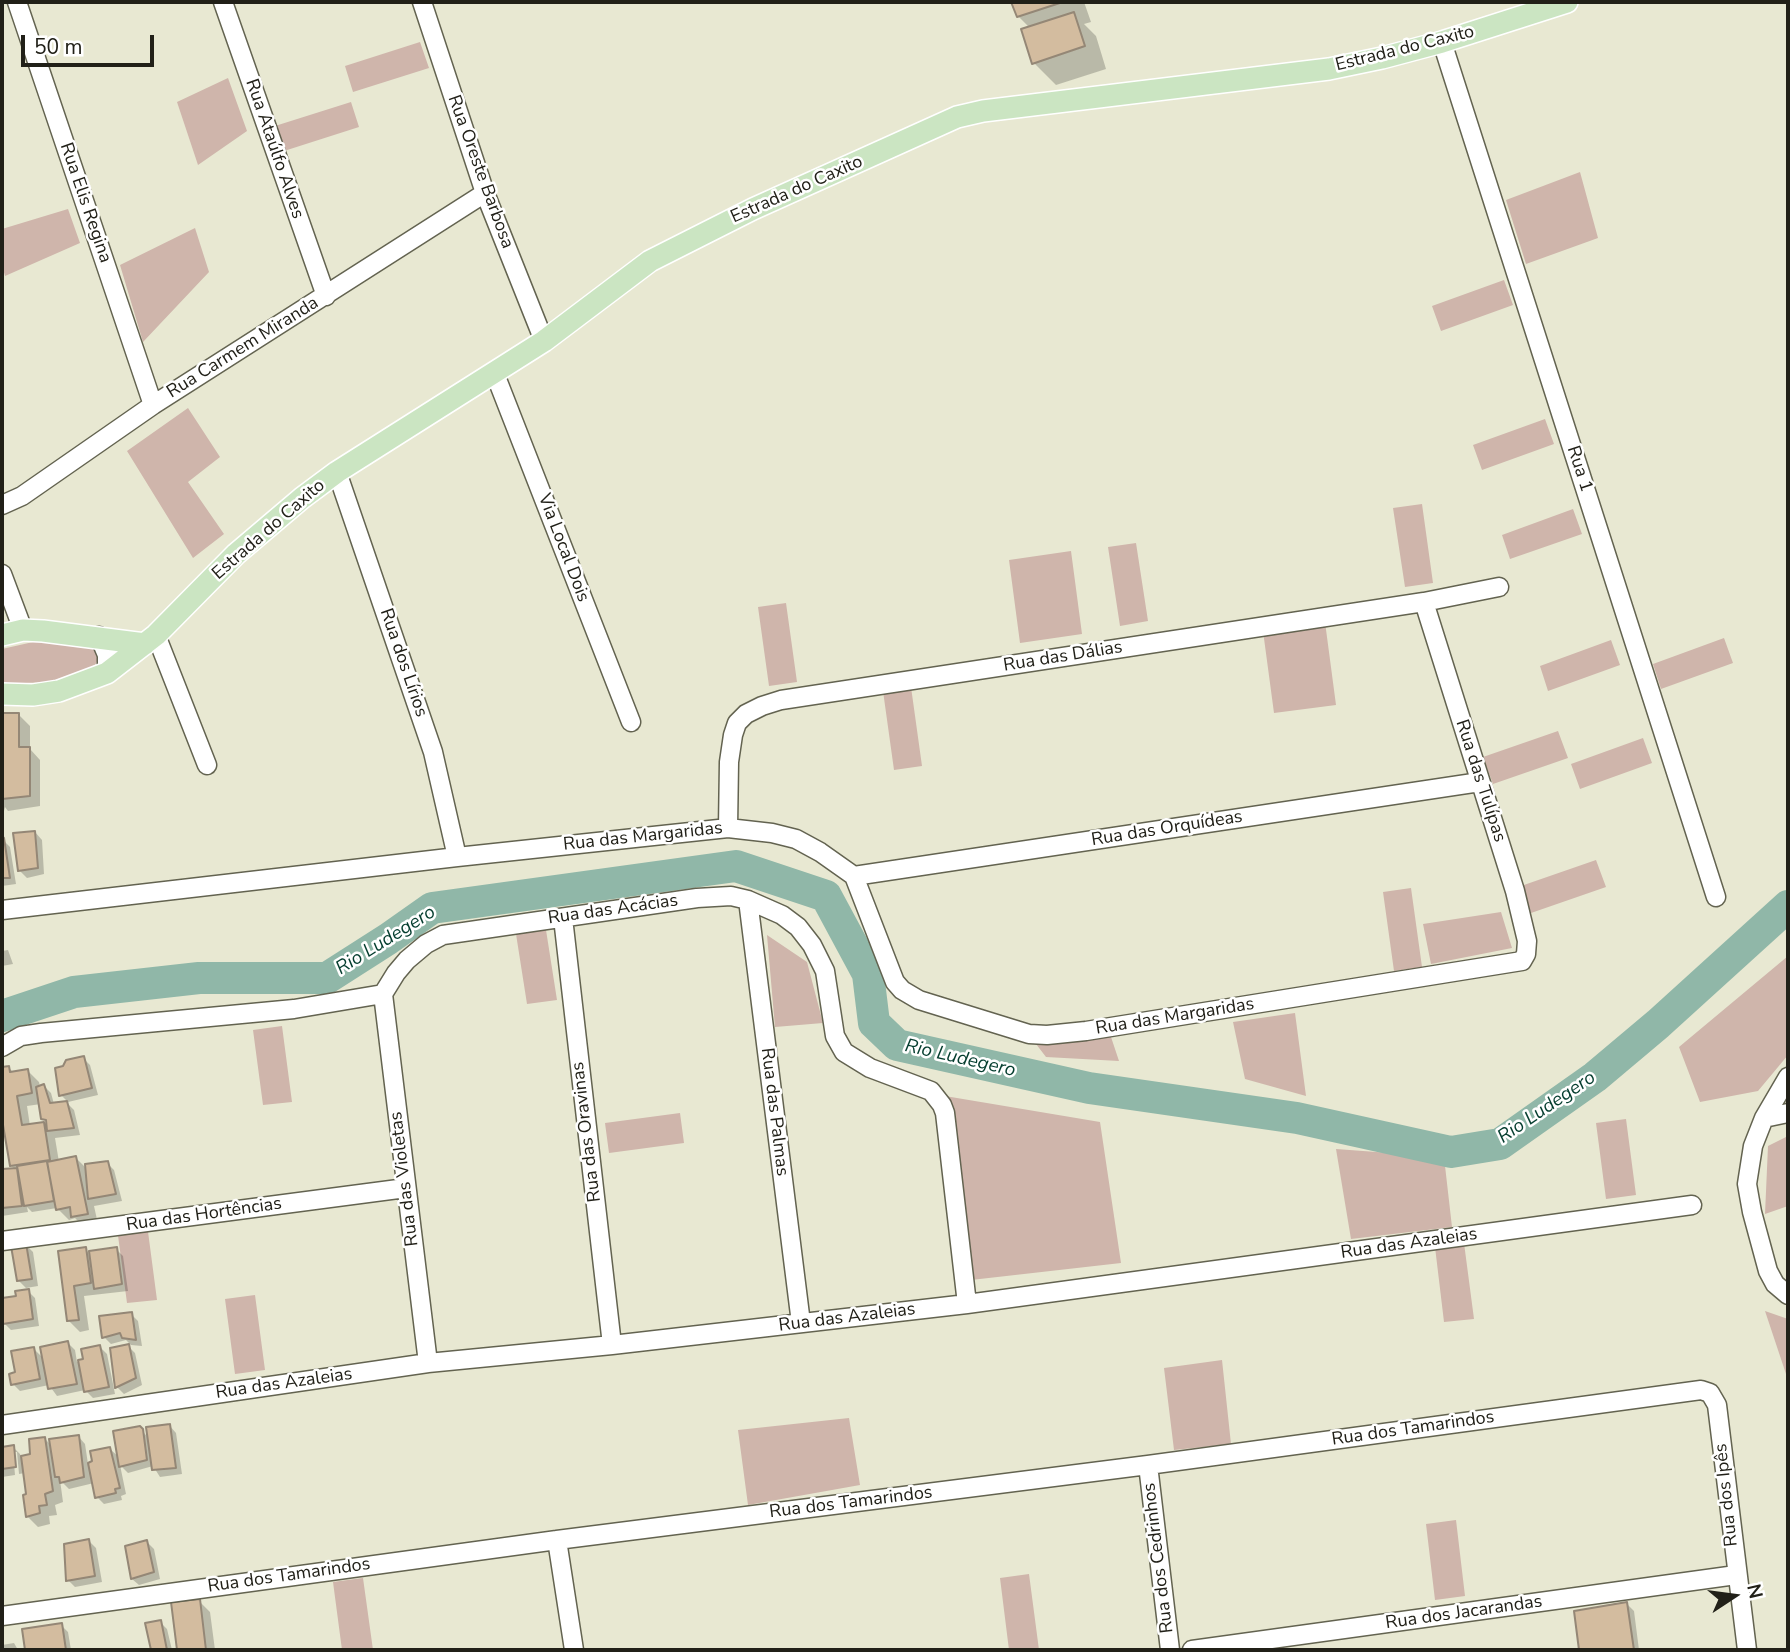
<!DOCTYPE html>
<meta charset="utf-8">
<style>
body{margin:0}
#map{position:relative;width:1790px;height:1652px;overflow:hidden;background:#e8e8d2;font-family:"Nunito Sans",sans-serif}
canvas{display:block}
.frame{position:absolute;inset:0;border:4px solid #212018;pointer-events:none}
.north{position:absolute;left:1699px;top:1561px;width:70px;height:70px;-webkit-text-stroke:5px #fff;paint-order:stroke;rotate:77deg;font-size:19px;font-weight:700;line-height:28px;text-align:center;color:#212018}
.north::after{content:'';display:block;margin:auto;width:24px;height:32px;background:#212018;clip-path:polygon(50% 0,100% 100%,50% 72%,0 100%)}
.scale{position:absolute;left:21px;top:35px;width:133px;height:32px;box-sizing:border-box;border:4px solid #212018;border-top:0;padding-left:9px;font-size:21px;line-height:24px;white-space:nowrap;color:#212018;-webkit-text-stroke:5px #fff;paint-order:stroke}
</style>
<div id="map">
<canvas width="1790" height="1652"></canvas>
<div class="frame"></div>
<div class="north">N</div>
<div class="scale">50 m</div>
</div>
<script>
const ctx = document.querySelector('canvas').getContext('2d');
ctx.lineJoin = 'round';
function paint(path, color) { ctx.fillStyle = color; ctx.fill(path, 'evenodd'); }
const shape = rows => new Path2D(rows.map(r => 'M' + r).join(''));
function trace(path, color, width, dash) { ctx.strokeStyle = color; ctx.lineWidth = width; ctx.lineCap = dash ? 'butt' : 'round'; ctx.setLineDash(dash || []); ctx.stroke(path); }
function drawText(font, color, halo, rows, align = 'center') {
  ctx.font = font + ' "Nunito Sans",sans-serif'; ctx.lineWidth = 5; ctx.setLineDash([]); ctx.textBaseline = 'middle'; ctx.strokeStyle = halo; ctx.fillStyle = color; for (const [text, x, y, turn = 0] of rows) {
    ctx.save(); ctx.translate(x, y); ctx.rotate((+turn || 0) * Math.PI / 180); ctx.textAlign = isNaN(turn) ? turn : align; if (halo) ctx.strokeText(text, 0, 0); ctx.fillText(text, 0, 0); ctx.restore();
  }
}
const green = shape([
 [420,42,429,68,353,92,345,66],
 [228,78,247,131,198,165,177,102],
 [351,102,359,127,284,151,275,126],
 [1580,172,1598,238,1526,264,1506,200],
 [68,209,80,243,5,276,2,265,2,229],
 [195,228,209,272,143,342,120,265],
 [1504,280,1513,305,1441,331,1432,306],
 [188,408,220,457,188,482,224,534,193,558,127,451],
 [1545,419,1554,444,1482,470,1473,445],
 [1422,504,1433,583,1405,587,1393,508],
 [1573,509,1582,534,1510,559,1502,535],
 [1136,543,1148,621,1120,626,1108,547],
 [1071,551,1082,634,1020,643,1009,560],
 [786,603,797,682,769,686,758,607],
 [1325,622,1336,705,1274,713,1263,631],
 [1724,638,1733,663,1661,689,1653,664],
 [42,640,94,646,98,655,98,660,95,665,80,672,49,682,2,684,2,649],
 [1611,640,1620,665,1548,691,1540,666],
 [911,687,922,766,894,770,883,691],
 [1558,731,1568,758,1493,784,1483,757],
 [1643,738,1652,763,1580,789,1571,764],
 [1596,860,1606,887,1531,913,1521,886],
 [1411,888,1422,967,1394,971,1383,892],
 [1501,912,1512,948,1431,964,1423,924],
 [546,930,557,1000,527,1004,516,934],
 [767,935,807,962,823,1023,775,1027],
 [1788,956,1788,1055,1758,1091,1700,1102,1679,1047],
 [1295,1013,1306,1096,1245,1079,1233,1022],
 [282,1026,292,1102,263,1105,253,1030],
 [1110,1034,1119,1061,1046,1057,1036,1044],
 [945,1096,1100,1122,1121,1263,971,1280],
 [680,1113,684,1143,609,1153,605,1123],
 [1626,1119,1636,1195,1606,1199,1596,1123],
 [1788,1136,1788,1206,1765,1214,1768,1146],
 [1336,1149,1444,1157,1452,1227,1351,1239],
 [147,1224,157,1300,127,1303,117,1228],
 [1464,1243,1474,1319,1444,1322,1435,1247],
 [255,1295,265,1370,235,1374,225,1299],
 [1765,1311,1788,1319,1788,1380],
 [1222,1360,1231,1444,1174,1450,1164,1368],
 [849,1418,860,1485,748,1505,738,1430],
 [1456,1520,1465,1596,1435,1600,1426,1524],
 [1029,1574,1039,1650,1009,1650,1000,1578],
 [363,1578,373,1650,342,1650,333,1582]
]);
const shadow = shape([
 [1013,2,1084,2,1091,22,1084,24,1096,36,1106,69,1056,85,1034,63,1030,28,1018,16],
 [19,715,30,726,30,749,40,760,40,806,8,811,5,807,4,811,2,811,2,718,4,720],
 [35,832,42,840,44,874,27,878,20,871],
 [2,839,10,847,16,884,2,886],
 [8,950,13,964,2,966,2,951],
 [83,1058,90,1065,98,1095,68,1102,61,1095,64,1067],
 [9,1068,14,1073,28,1071,39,1082,40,1087,44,1086,51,1093,54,1104,67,1103,74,1110,80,1135,55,1138,59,1162,76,1158,87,1169,107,1163,114,1170,122,1201,94,1206,98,1224,84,1227,75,1218,69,1220,57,1208,32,1212,27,1207,28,1212,2,1216,2,1170,14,1168,11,1166,5,1130,2,1132,2,1117,4,1119,2,1069],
 [41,1104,43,1118,47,1123,30,1126,27,1106],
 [26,1245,33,1252,38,1286,26,1288,19,1281],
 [85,1249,89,1253,116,1249,123,1256,128,1291,84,1296,89,1330,80,1332,69,1321,60,1252],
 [28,1291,35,1298,39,1326,11,1330,4,1323,2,1300,18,1297],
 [131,1314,138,1321,142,1346,131,1345,126,1340,111,1344,104,1337],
 [68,1343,75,1350,77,1362,85,1360,100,1347,107,1354,115,1394,93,1398,85,1390,57,1396,49,1385,20,1391,13,1384,34,1349,44,1359],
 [128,1346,135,1353,142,1385,124,1394,117,1387,112,1349],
 [169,1425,176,1433,182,1474,160,1477,153,1466,128,1473,120,1465,126,1494,121,1496,122,1500,104,1504,97,1497,94,1483,69,1489,60,1480,63,1502,55,1505,57,1515,49,1516,50,1524,38,1527,27,1516,28,1496,25,1473,19,1474,17,1452,13,1452,15,1475,2,1477,2,1449,13,1447,20,1454,21,1457,32,1455,45,1439,52,1446,78,1436,85,1444,88,1464,94,1463,92,1452,111,1450,120,1458,139,1428,149,1438],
 [89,1541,96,1548,102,1582,75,1587,68,1580],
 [147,1542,154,1549,160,1579,139,1585,132,1579],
 [199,1601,210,1612,215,1650,178,1650,173,1604],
 [1627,1604,1634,1611,1639,1650,1581,1650,1576,1612],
 [160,1622,167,1629,172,1650,153,1650,148,1624],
 [61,1625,68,1632,71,1650,27,1650,24,1630],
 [14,1643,18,1650,2,1650,2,1645]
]);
const river = shape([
 [2,1016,74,992,199,978,327,978,388,939,432,908,736,866,826,896,868,974,874,1023,897,1045,1089,1088,1297,1118,1451,1152,1500,1144,1595,1077,1658,1024,1788,906]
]);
const building = shape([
 [1011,2,1063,2,1017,17,1011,2],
 [1074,12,1085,46,1032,64,1021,29,1074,12],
 [3,713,19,713,19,747,30,747,30,796,2,799,3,713],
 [35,831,38,868,18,871,13,833,35,831],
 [2,836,4,838,10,878,2,878,2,836],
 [84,1056,92,1088,59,1096,55,1068,63,1066,66,1060,84,1056],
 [9,1066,10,1072,28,1069,32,1093,17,1096,22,1125,44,1122,50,1160,10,1166,2,1119,2,1067,9,1066],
 [44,1084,50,1103,67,1101,74,1128,47,1131,46,1120,41,1119,36,1087,44,1084],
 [76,1156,88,1214,71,1217,70,1207,56,1210,47,1162,76,1156],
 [47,1161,54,1201,24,1206,17,1166,47,1161],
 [108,1161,116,1194,88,1199,85,1164,108,1161],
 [17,1168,22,1206,2,1208,2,1169,17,1168],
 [26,1243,32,1279,17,1281,11,1246,26,1243],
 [86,1247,91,1283,74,1286,79,1320,67,1321,58,1251,86,1247],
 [117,1247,122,1284,94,1289,89,1251,117,1247],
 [29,1289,33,1319,3,1324,2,1298,16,1296,15,1291,29,1289],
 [132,1312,136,1340,122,1338,120,1333,102,1338,99,1316,132,1312],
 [68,1341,77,1384,48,1389,40,1347,68,1341],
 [129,1344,136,1378,115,1388,110,1348,129,1344],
 [100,1345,109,1387,84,1392,78,1360,83,1359,81,1349,100,1345],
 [34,1347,40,1379,11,1385,9,1374,15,1372,11,1351,34,1347],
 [170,1424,176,1468,152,1470,146,1427,170,1424],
 [140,1426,143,1429,147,1460,119,1467,113,1431,140,1426],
 [79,1435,84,1477,60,1483,59,1477,55,1477,49,1439,79,1435],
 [45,1437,53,1491,45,1494,47,1505,39,1506,40,1513,26,1517,23,1495,26,1494,21,1456,30,1454,29,1439,45,1437],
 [14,1445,16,1467,2,1469,2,1447,14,1445],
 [110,1447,120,1488,115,1489,116,1493,95,1498,88,1463,92,1461,90,1451,110,1447],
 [89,1539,95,1576,66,1581,64,1544,89,1539],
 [147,1540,154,1572,131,1579,125,1546,147,1540],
 [200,1599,206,1650,177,1650,171,1602,200,1599],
 [1627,1602,1634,1650,1579,1650,1574,1611,1627,1602],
 [161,1620,167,1650,151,1650,145,1623,161,1620],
 [62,1623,66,1650,25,1650,22,1629,62,1623]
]);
const minor = shape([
 [17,2,153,405],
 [223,2,326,296],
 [422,2,485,193,544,341],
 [1442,42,1716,897],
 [495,374,631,722],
 [337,472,433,752,457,857],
 [2,505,22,496,153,405,485,193],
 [2,574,23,630],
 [156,635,207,765],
 [99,636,107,655,107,673],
 [728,828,729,762,733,735,737,723,746,714,762,706,781,700,1424,602,1499,587],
 [854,876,1480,782],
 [748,900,801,1323],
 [2,910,457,857,728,828,772,833,796,839,820,852,854,876,888,964,895,982,902,990,919,1000,1029,1034,1047,1035,1086,1031,1522,961,1526,954,1527,941,1515,891,1424,602],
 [563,918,612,1345],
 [383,994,428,1363],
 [2,1047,21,1036,41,1033,294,1009,383,994,396,973,407,960,426,944,443,935,697,898,731,896,748,900,782,915,798,927,812,945,825,971,835,1036,844,1052,870,1068,931,1091,942,1105,945,1113,967,1304],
 [1788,1077,1764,1118,1753,1146,1747,1184,1752,1212,1768,1271,1775,1284,1788,1295],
 [1764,1118,1788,1113],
 [2,1241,406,1188],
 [2,1425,428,1363,612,1345,967,1304,1692,1205],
 [1148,1465,1170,1650],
 [557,1540,574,1650],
 [2,1616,557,1540,1148,1465,1701,1390,1710,1393,1717,1405,1747,1650],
 [1192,1650,1736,1575]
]);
const major = shape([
 [2,635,23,630,43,631,145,644],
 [2,694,33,695,59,691,107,673,156,635,236,554,302,498,337,472,544,341,650,261,753,209,957,117,983,111,1329,69,1382,58,1442,42,1567,2]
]);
const streetNames = [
 ["Estrada do Caxito",1405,49,-14],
 ["Rua Ataúlfo Alves",274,149,71],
 ["Rua Oreste Barbosa",480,172,70],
 ["Estrada do Caxito",797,190,-24],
 ["Rua Elis Regina",85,203,71],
 ["Rua Carmem Miranda",243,348,-32],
 ["Rua 1",1579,469,72],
 ["Estrada do Caxito",269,530,-41],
 ["Via Local Dois",563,548,69],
 ["Rua das Dálias",1063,657,-9],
 ["Rua dos Lírios",403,663,71],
 ["Rua das Tulípas",1480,781,72],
 ["Rua das Orquídeas",1167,829,-9],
 ["Rua das Margaridas",643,837,-6],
 ["Rua das Acácias",613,910,-8],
 ["Rua das Margaridas",1175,1017,-9],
 ["Rua das Palmas",774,1112,83],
 ["Rua das Oravinas",587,1132,-97],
 ["Rua das Violetas",405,1179,-97],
 ["Rua das Hortências",204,1215,-8],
 ["Rua das Azaleias",1409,1244,-8],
 ["Rua das Azaleias",847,1318,-7],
 ["Rua das Azaleias",284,1384,-8],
 ["Rua dos Tamarindos",1413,1429,-8],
 ["Rua dos Ipês",1727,1495,-96],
 ["Rua dos Tamarindos",851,1503,-7],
 ["Rua dos Cedrinhos",1159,1558,-97],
 ["Rua dos Tamarindos",289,1576,-8],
 ["Rua dos Jacarandas",1464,1613,-8]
];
const waterNames = [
 ["Rio Ludegero",386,941,-32],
 ["Rio Ludegero",960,1059,13],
 ["Rio Ludegero",1547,1108,-34]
];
paint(green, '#cfb5ab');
paint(shadow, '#0003');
trace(river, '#90b7a8', 32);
paint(building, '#d3bc9f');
trace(building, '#948776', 2);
trace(minor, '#636350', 21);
trace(major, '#fff', 24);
trace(minor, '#fff', 18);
trace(major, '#cbe5c2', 21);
drawText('18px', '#212018', '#fff', streetNames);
drawText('italic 19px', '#043d2e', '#fff', waterNames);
</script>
